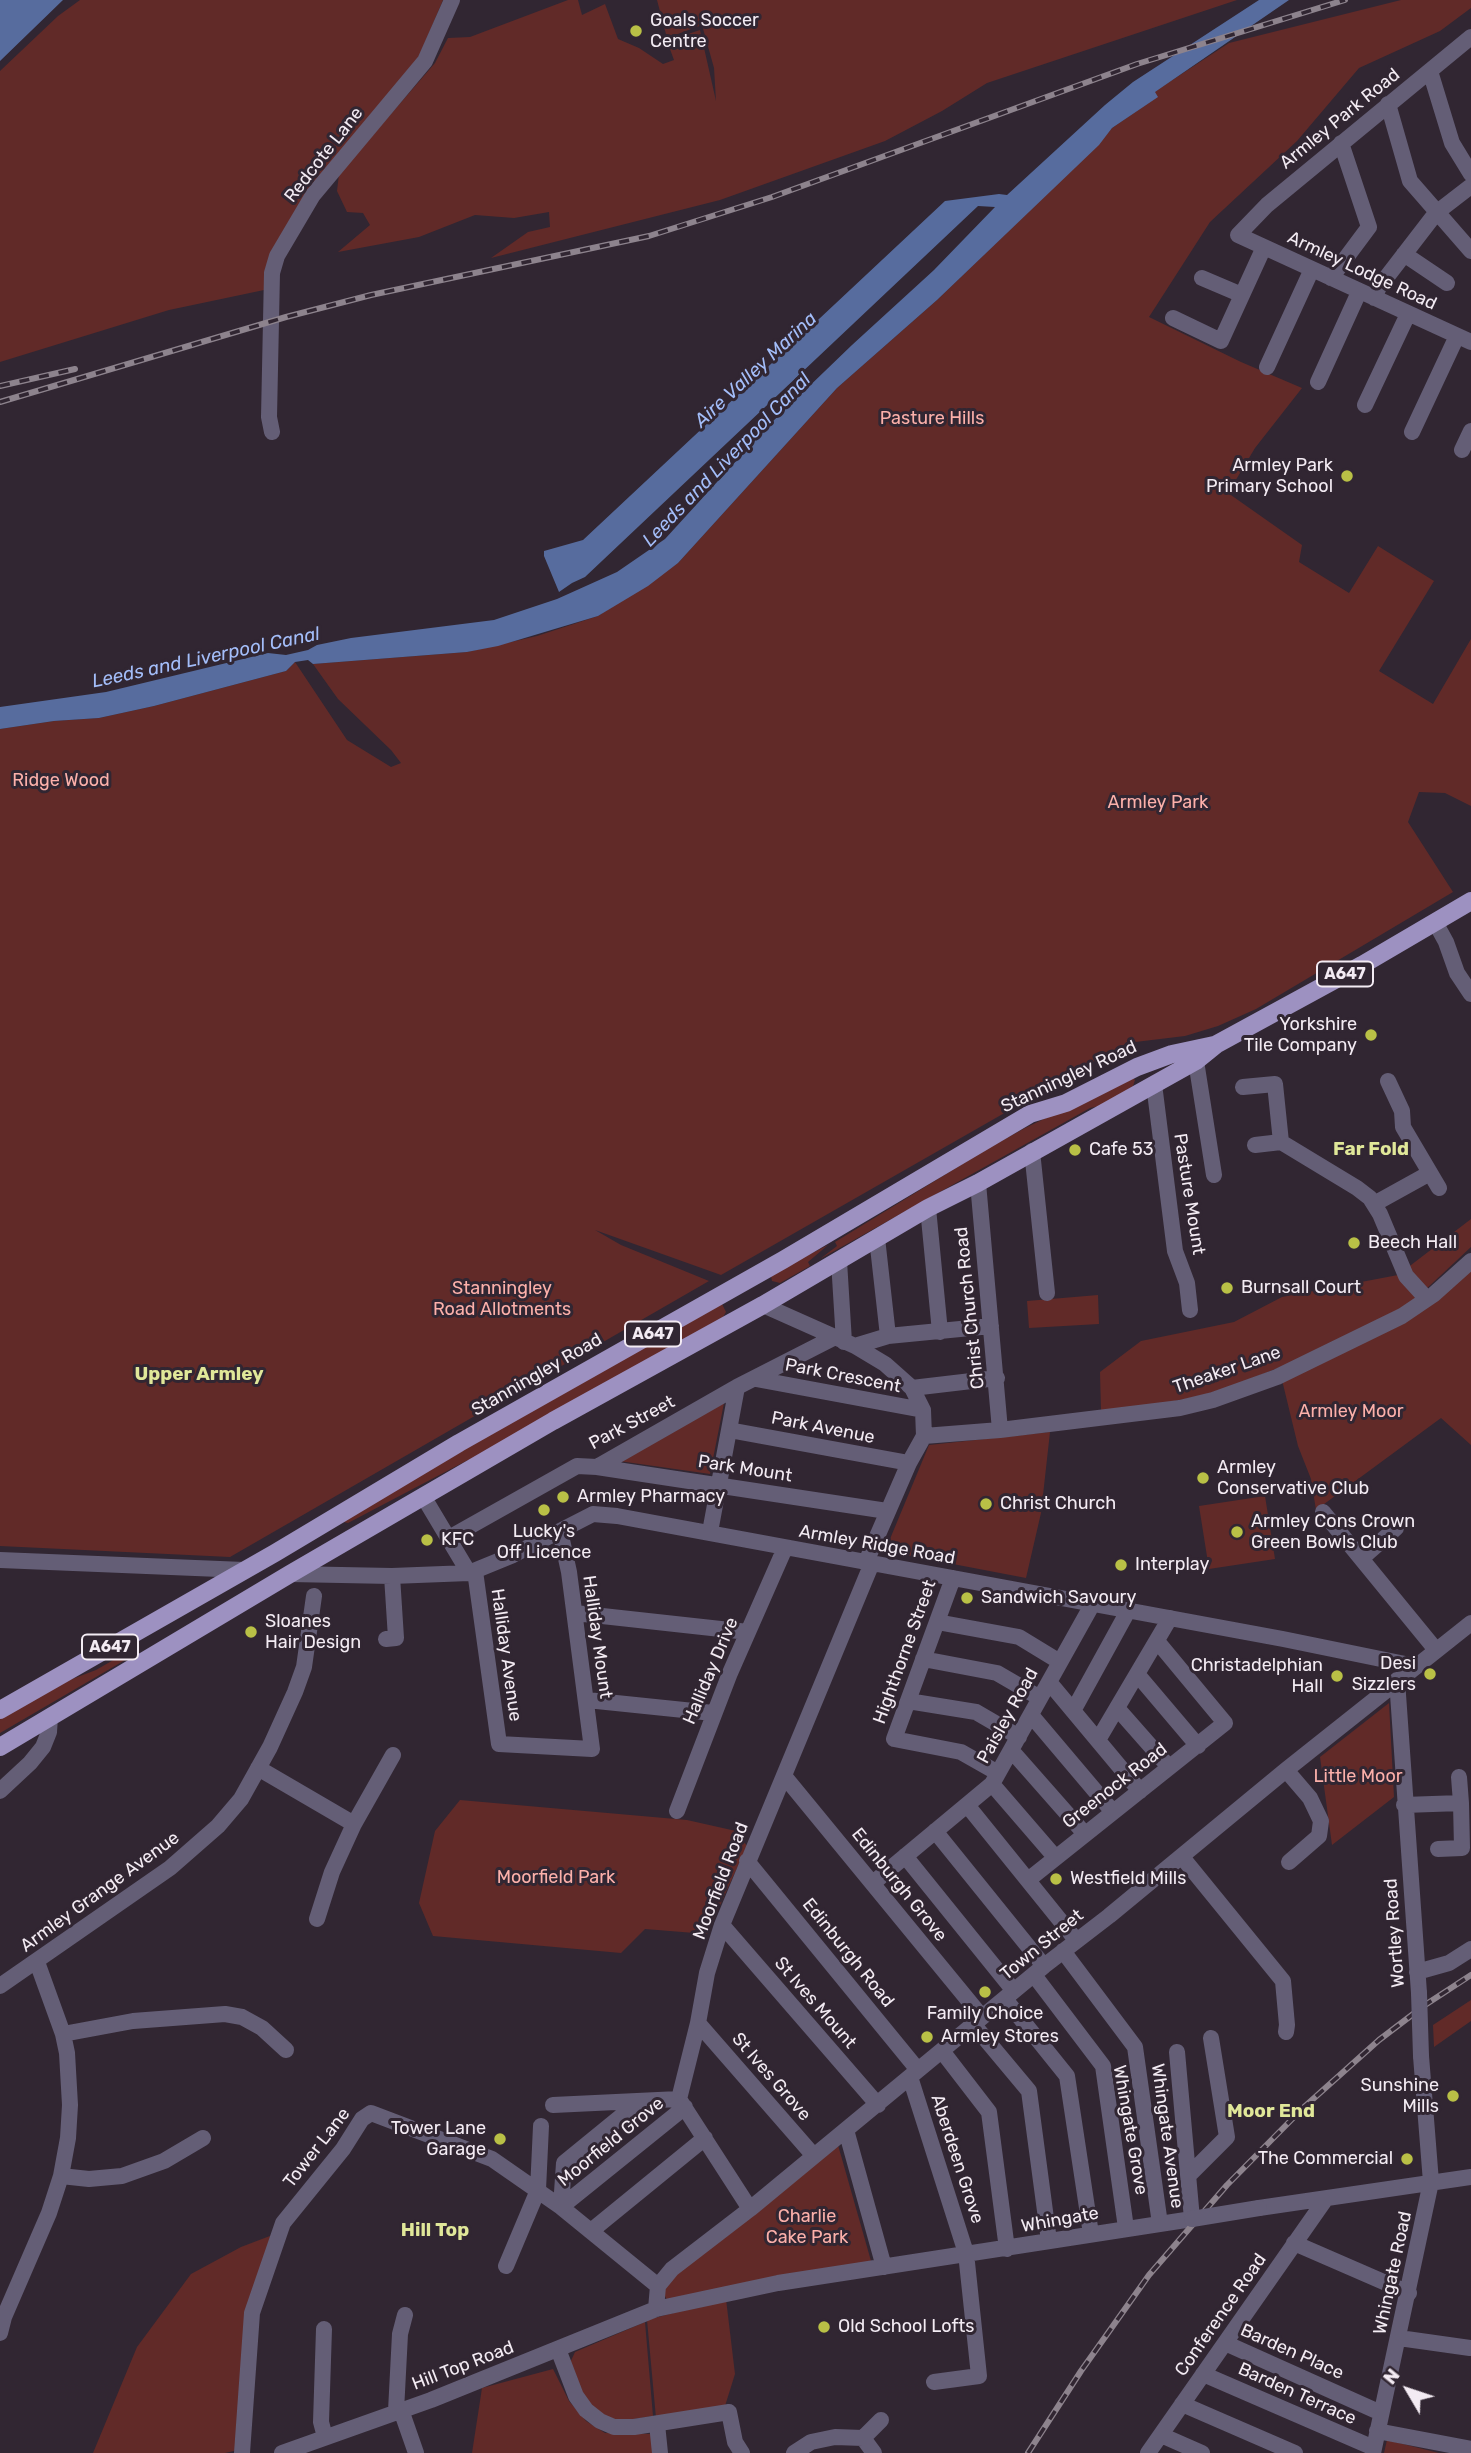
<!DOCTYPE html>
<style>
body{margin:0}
#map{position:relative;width:1471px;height:2453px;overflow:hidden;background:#312632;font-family:Rubik,sans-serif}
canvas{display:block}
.north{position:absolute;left:1373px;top:2355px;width:70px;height:70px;-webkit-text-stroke:5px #312632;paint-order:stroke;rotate:309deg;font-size:19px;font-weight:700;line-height:28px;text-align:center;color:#f3ebf3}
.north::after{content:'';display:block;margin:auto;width:24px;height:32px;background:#f3ebf3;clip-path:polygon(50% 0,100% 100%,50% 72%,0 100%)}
</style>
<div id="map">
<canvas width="1471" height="2453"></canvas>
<div class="north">N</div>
</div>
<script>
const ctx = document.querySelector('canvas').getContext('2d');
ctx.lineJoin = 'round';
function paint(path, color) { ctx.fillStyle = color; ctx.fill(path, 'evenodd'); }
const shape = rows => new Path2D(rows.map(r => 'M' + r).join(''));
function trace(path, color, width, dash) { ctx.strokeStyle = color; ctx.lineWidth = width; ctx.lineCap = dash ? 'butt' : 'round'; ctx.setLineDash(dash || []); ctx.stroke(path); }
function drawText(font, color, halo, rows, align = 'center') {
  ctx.font = font + ' Rubik,sans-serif'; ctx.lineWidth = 6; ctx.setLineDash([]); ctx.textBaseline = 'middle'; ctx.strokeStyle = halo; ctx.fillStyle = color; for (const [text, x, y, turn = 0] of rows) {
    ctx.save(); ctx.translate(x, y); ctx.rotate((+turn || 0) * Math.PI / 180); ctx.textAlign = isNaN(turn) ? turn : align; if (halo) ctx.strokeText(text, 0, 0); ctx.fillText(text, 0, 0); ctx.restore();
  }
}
const green = shape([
 [80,0,443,0,418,59,266,267,264,290,169,310,0,362,0,71,58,16],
 [568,0,578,0,582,15,605,4,618,39,639,48,663,64,674,60,667,41,700,30,716,101,714,68,702,25,667,38,657,0,1237,0,987,83,942,111,885,141,720,200,491,258,528,232,550,227,549,212,514,218,475,215,419,237,338,252,370,225,363,213,347,212,337,191,339,174,435,63,448,38,470,37],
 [1401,0,1471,0,1471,8,1440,31,1359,68,1297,141,1210,222,1149,317,1241,362,1302,388,1255,448,1228,493,1302,545,1299,562,1349,593,1378,546,1434,581,1379,671,1433,704,1471,639,1471,806,1445,793,1419,792,1408,822,1453,892,1256,1009,1218,1026,1185,1036,1127,1043,721,1275,595,1230,621,1245,709,1281,230,1557,0,1546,0,729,54,721,99,718,154,706,286,671,295,662,347,740,391,767,401,763,391,750,338,699,313,664,467,652,537,636,598,616,678,563,837,388,937,300,1098,145,1112,128,1157,97,1154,92,1229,43],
 [1132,1077,1135,1080,1133,1086,1104,1105,1090,1108,820,1259,837,1246,835,1242,987,1149,1025,1128],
 [1471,1219,1471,1247,1424,1291,1402,1309,1301,1359,1235,1385,1201,1396,1154,1405,1101,1411,1100,1372,1141,1341,1234,1322,1282,1297,1398,1275],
 [828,1245,808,1262,810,1266,780,1283,772,1281,771,1276,774,1272],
 [1471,1271,1471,1445,1441,1418,1316,1510,1311,1479,1298,1446,1282,1380],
 [1098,1295,1099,1324,1029,1328,1027,1301],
 [722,1304,726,1312,723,1317,469,1461,468,1460,348,1523,339,1521,403,1482],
 [724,1403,710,1474,619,1461],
 [1050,1432,1041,1513,1026,1578,885,1551,929,1445],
 [1265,1496,1275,1559,1209,1569,1199,1506],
 [129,1651,132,1656,0,1733,0,1718,59,1684,96,1670],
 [1389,1703,1394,1797,1332,1845,1320,1757],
 [460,1800,687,1820,736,1831,747,1846,707,1934,645,1929,621,1953,433,1936,419,1903,435,1831],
 [1471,2000,1471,2021,1434,2047,1433,2025],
 [836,2138,873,2268,670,2306,663,2292,672,2269],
 [283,2231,256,2315,247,2448,225,2453,93,2453,137,2347,191,2274,241,2247],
 [726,2299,735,2374,725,2406,656,2418,647,2320],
 [645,2322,653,2416,621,2421,602,2415,587,2404,569,2365,575,2352],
 [553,2369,569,2401,586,2421,605,2433,653,2434,655,2453,472,2453,482,2388],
 [1387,2440,1439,2453,1384,2453]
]);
const water = shape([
 [0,0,63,0,0,61],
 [1259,0,1289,0,1155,92,1158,97,1112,128,1099,145,937,300,837,388,678,563,648,586,598,616,498,646,467,652,313,664,308,660,295,662,286,671,154,706,99,718,54,721,0,729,0,707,106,692,268,653,286,655,308,650,317,645,351,638,494,620,557,599,617,572,665,539,770,424,852,345,934,270,995,207,978,206,585,577,572,583,559,592,544,556,544,551,583,540,945,201,999,194,1007,195,1105,105,1133,82]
]);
const minor = shape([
 [1471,37,1267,205,1238,235,1471,342],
 [1430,71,1452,143,1471,174],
 [1388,104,1410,181,1471,251],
 [1404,254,1447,283],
 [1202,278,1242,295],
 [1331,278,1369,227,1341,143],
 [1374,298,1379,287,1436,213,1471,186],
 [1173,318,1221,341,1264,247],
 [1267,367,1312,269],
 [1318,382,1359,292],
 [1365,405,1408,314],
 [272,432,269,417,272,273,277,256,313,195,425,61,452,0],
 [1412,432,1457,336],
 [1462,450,1471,431],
 [1435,922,1446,942,1457,973,1471,994],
 [1196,1061,1214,1175],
 [1388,1081,1402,1111,1403,1127,1439,1188],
 [1154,1084,1175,1251,1187,1283,1190,1310],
 [1243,1087,1275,1084,1281,1142,1357,1188,1370,1198,1380,1214,1406,1276,1427,1299],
 [1255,1145,1281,1142],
 [1032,1151,1047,1293],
 [978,1183,1000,1430],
 [1374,1204,1430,1173],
 [928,1208,940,1332],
 [877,1238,888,1336],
 [839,1261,844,1342],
 [763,1305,855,1346,885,1364,912,1388,923,1410,924,1436,909,1463,866,1562],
 [855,1346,888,1336,991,1326],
 [756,1379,923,1410],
 [912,1388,997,1378],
 [729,1430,909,1463],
 [924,1436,1000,1430,1180,1408,1213,1400,1277,1377,1402,1316,1433,1295,1471,1261],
 [597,1467,887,1511],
 [423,1496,469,1573],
 [1323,1512,1436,1650],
 [710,1532,737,1387],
 [449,1538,577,1466,597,1467,737,1387,833,1338],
 [1362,1558,1396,1528],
 [0,1560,244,1570],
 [475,1571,499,1744,592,1749,569,1572,560,1531],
 [290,1574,392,1576,469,1573,513,1555,593,1514,617,1516,1283,1639,1415,1666],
 [953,1578,894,1739,961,1752,998,1773],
 [575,1613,748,1632],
 [937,1622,1019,1637,1060,1662],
 [386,1639,396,1638,392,1576],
 [923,1659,997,1673,1040,1698],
 [1137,1674,1198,1746],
 [1397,1680,1419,1993],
 [1049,1682,1140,1791],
 [587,1700,713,1713],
 [908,1701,976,1712,1019,1737],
 [1117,1708,1169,1767],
 [1073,1711,1128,1611],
 [1031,1715,1113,1812],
 [1098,1740,1170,1618],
 [1011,1750,1085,1834],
 [258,1768,354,1824,393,1755],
 [1286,1770,1310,1798,1321,1821,1319,1836,1289,1862],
 [785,1777,982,2017],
 [1459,1777,1461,1803],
 [992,1784,1055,1857],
 [0,1791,30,1763,43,1747,49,1732,50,1717],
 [967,1805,1076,1940],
 [1404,1805,1461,1803,1462,1848,1438,1849],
 [677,1811,730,1673,785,1548],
 [935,1831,1044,1966],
 [905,1856,1014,1991],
 [1182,1857,1283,1981,1287,2025,1286,2032],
 [747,1861,918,2070],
 [1028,1880,1225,1723,1157,1641],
 [873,1883,992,1784,1092,1605],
 [317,1919,332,1872,354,1824],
 [722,1925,878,2105],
 [1063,1951,1135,2047,1160,2224],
 [1417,1972,1449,1963,1471,1949],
 [1034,1975,1103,2066,1126,2228],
 [0,1986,170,1868,218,1826,241,1799,270,1747,295,1692,304,1667,314,1596],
 [1005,1999,1067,2076,1091,2234],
 [698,2023,814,2156],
 [973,2024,1029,2091,1049,2241],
 [63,2034,133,2021,225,2014,242,2017,262,2028,286,2050],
 [942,2051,989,2112,1007,2249],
 [910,2077,966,2253,979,2376,934,2382],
 [553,2105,679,2099],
 [846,2130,884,2267],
 [1189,2175,1227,2137,1211,2038],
 [61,2176,89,2179,122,2176,164,2161,203,2138],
 [561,2207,685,2107],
 [561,2207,564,2163,640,2101],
 [1259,2208,1471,2177],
 [750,2209,679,2099,698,2023,707,1973,722,1925,872,1563],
 [591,2231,705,2138],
 [1294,2243,1409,2293],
 [506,2266,538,2190,541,2126],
 [656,2309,658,2286,672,2269,750,2209,1044,1966,1109,1916,1286,1770,1471,1623],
 [324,2329,321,2422,325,2437],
 [0,2333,4,2317,49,2213,61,2176,68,2138,70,2105,67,2053,63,2034,37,1962],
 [1399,2338,1470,2348],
 [1225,2343,1381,2413],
 [558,2349,576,2396,586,2410,600,2421,614,2427,634,2427,729,2412,735,2442,742,2453],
 [1203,2374,1374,2448],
 [1182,2404,1295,2453],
 [401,2410,416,2453],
 [396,2411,400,2334,405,2315],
 [657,2424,660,2453],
 [1377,2431,1471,2449],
 [1161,2435,1202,2453],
 [863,2438,881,2420],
 [242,2453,252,2313,283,2223,343,2149,362,2119,371,2113,492,2159,561,2207,658,2286],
 [282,2453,431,2400,656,2309,778,2283,1192,2219,1177,2052],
 [794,2453,811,2442,835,2437,863,2438,874,2453],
 [1148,2453,1325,2200],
 [1373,2453,1431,2182,1421,2056]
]);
const major = shape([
 [0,1710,275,1553,459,1443,783,1260,1030,1114,1066,1103,1137,1067,1172,1054,1214,1045],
 [0,1747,290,1574,553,1421,763,1305,928,1208,978,1183,1196,1061,1217,1044,1362,965,1471,901]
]);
const rail = shape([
 [0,386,75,369],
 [0,402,286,317,371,295,649,236,772,197,1137,64,1345,0],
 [1028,2453,1081,2371,1149,2275,1227,2185,1303,2108,1379,2040,1425,2005,1471,1975]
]);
const minorBridge = shape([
 [1419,1993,1421,2056],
 [1192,2219,1259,2208]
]);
const markers = [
 [636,31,7,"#b9c046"],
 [1347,476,7,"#b9c046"],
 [1371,1035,7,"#b9c046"],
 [1075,1150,7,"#b9c046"],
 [1354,1243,7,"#b9c046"],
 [1227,1288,7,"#b9c046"],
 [1203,1478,7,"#b9c046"],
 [563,1497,7,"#b9c046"],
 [986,1504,7,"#b9c046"],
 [544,1510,7,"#b9c046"],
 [1237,1532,7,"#b9c046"],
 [427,1540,7,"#b9c046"],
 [1121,1565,7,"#b9c046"],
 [967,1598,7,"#b9c046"],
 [251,1632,7,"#b9c046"],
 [1430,1674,7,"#b9c046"],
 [1337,1676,7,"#b9c046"],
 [1056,1879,7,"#b9c046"],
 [985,1992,7,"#b9c046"],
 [927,2037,7,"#b9c046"],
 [1453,2096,7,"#b9c046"],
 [500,2139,7,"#b9c046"],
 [1407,2159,7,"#b9c046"],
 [824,2327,7,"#b9c046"]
];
const shields = [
 [1345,974,56],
 [653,1334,56],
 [110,1647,56]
];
const shieldNames = [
 ["A647",1345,974],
 ["A647",653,1334],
 ["A647",110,1647]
];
const poiNames = [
 ["Goals Soccer",650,21],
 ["Centre",650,42],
 ["Armley Park",1333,466,"right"],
 ["Primary School",1333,487,"right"],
 ["Yorkshire",1357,1025,"right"],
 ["Tile Company",1357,1046,"right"],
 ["Cafe 53",1089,1150],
 ["Beech Hall",1368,1243],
 ["Burnsall Court",1241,1288],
 ["Armley",1217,1468],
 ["Conservative Club",1217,1489],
 ["Armley Pharmacy",577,1497],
 ["Christ Church",1000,1504],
 ["Armley Cons Crown",1251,1522],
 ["Green Bowls Club",1251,1543],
 ["Lucky's",544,1532,"center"],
 ["Off Licence",544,1553,"center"],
 ["KFC",441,1540],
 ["Interplay",1135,1565],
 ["Sandwich Savoury",981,1598],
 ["Sloanes",265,1622],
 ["Hair Design",265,1643],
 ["Desi",1416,1664,"right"],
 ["Sizzlers",1416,1685,"right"],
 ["Christadelphian",1323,1666,"right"],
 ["Hall",1323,1687,"right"],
 ["Westfield Mills",1070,1879],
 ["Family Choice",985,2014,"center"],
 ["Armley Stores",941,2037],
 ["Sunshine",1439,2086,"right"],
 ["Mills",1439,2107,"right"],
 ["Tower Lane",486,2129,"right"],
 ["Garage",486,2150,"right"],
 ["The Commercial",1393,2159,"right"],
 ["Old School Lofts",838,2327]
];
const streetNames = [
 ["Armley Park Road",1340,119,-39],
 ["Redcote Lane",324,155,-52],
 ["Armley Lodge Road",1362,271,25],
 ["Stanningley Road",1069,1077,-25],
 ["Pasture Mount",1189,1194,81],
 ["Christ Church Road",970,1308,-96],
 ["Theaker Lane",1227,1370,-19],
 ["Stanningley Road",537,1375,-30],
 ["Park Crescent",843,1376,11],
 ["Park Street",632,1423,-28],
 ["Park Avenue",823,1428,11],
 ["Park Mount",745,1469,9],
 ["Armley Ridge Road",877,1545,10],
 ["Halliday Mount",597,1637,82],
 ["Highthorne Street",905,1652,-70],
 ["Halliday Avenue",506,1655,82],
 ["Halliday Drive",711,1671,-67],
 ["Paisley Road",1008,1716,-61],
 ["Greenock Road",1115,1786,-38],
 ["Moorfield Road",721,1881,-69],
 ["Edinburgh Grove",899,1885,51],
 ["Armley Grange Avenue",100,1892,-36],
 ["Wortley Road",1395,1933,-94],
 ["Town Street",1042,1945,-39],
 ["Edinburgh Road",848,1953,51],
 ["St Ives Mount",815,2003,49],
 ["St Ives Grove",771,2077,49],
 ["Whingate Grove",1130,2130,80],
 ["Whingate Avenue",1167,2136,82],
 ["Moorfield Grove",611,2142,-39],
 ["Tower Lane",317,2148,-52],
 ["Aberdeen Grove",957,2159,72],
 ["Whingate",1060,2220,-10],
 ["Whingate Road",1393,2273,-78],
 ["Conference Road",1221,2315,-55],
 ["Barden Place",1292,2352,24],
 ["Hill Top Road",463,2366,-21],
 ["Barden Terrace",1297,2394,24]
];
const parkNames = [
 ["Pasture Hills",932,419],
 ["Ridge Wood",61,781],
 ["Armley Park",1158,803],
 ["Stanningley",502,1289],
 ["Road Allotments",502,1310],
 ["Armley Moor",1351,1412],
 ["Little Moor",1358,1777],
 ["Moorfield Park",556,1878],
 ["Charlie",807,2217],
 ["Cake Park",807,2238]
];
const waterNames = [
 ["Aire Valley Marina",756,370,-43],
 ["Leeds and Liverpool Canal",727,460,-46],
 ["Leeds and Liverpool Canal",206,658,-12]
];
const neighbourhoodNames = [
 ["Far Fold",1371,1150],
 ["Upper Armley",199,1375],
 ["Moor End",1271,2112],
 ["Hill Top",435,2231]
];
paint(green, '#612a28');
paint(water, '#576c9e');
trace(minor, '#645e76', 16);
trace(major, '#9d91c1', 18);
trace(rail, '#8d838d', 6);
trace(rail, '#312632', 3.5, [10]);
trace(minorBridge, '#645e76', 16);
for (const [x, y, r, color] of markers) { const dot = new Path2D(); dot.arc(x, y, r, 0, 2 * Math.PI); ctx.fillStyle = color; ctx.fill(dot); trace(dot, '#312632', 2.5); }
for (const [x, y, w] of shields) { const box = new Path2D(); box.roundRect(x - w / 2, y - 12.5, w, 25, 5); ctx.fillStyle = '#312632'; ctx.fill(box); trace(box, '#f3ebf3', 2); }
drawText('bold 16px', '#f3ebf3', null, shieldNames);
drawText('18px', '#f3ebf3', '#312632', poiNames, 'left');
drawText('18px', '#f3ebf3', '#312632', streetNames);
drawText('18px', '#fcb0aa', '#312632', parkNames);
drawText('italic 19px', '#a3bdf9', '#312632', waterNames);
drawText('bold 19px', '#e0e799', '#312632', neighbourhoodNames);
</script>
